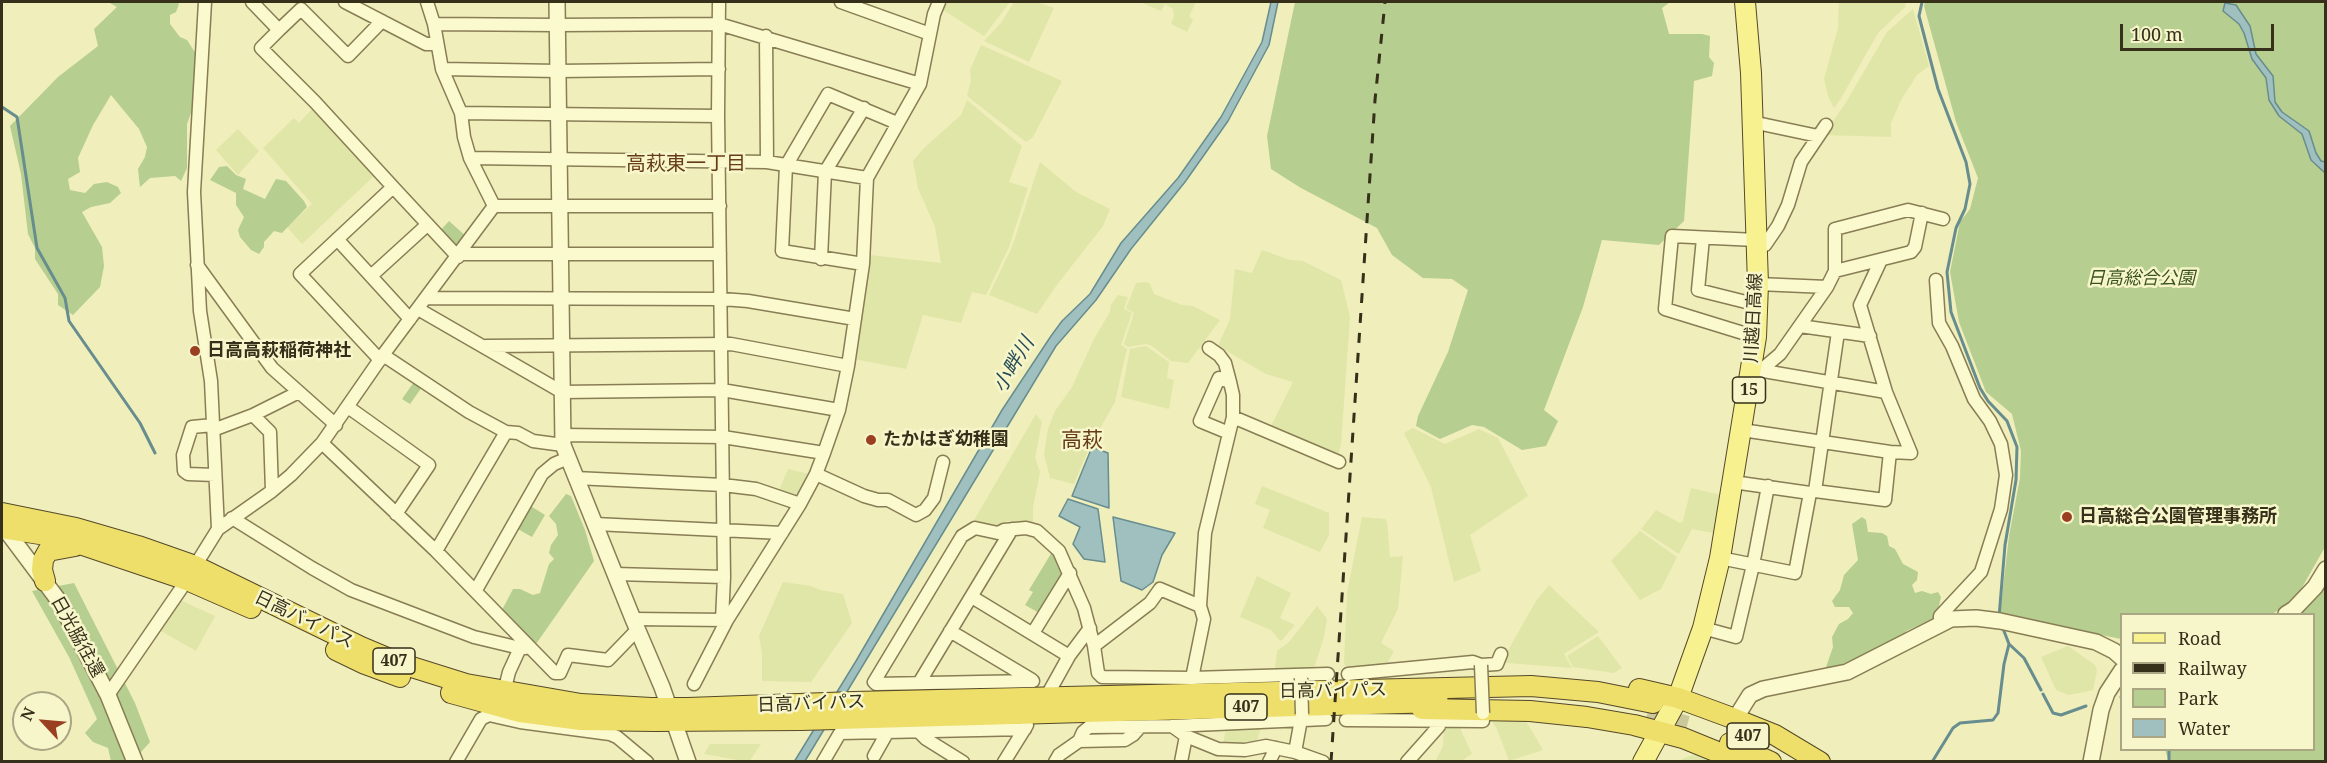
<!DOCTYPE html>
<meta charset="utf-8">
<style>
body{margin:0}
#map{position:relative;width:2327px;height:763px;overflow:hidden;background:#f0eebb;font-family:"Noto Serif",serif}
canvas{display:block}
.frame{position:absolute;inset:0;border:3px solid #362f1a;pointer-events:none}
.legend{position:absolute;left:2120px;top:613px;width:195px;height:138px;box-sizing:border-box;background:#f7f6cb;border:2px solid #aaa684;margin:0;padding:8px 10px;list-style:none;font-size:18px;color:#362f1a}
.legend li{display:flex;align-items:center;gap:12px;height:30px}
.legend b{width:30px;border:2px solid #aaa684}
.north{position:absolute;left:12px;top:691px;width:60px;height:60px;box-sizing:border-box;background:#f7f6cb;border:2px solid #aaa684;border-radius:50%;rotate:296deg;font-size:16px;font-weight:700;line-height:24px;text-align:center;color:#362f1a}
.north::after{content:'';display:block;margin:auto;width:21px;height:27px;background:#9a4021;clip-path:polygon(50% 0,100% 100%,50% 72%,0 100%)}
.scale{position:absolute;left:2120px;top:24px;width:154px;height:27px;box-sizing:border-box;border:3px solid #362f1a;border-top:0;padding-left:8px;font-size:18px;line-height:21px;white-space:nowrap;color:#362f1a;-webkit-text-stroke:4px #f7f6cb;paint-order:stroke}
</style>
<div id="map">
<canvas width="2327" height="763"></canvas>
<div class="frame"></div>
<ul class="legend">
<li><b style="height:8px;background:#f7f28f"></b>Road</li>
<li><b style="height:8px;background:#362f1a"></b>Railway</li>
<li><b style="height:16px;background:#b6ce8f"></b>Park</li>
<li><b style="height:16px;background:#a0c0bf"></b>Water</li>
</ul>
<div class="north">N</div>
<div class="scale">100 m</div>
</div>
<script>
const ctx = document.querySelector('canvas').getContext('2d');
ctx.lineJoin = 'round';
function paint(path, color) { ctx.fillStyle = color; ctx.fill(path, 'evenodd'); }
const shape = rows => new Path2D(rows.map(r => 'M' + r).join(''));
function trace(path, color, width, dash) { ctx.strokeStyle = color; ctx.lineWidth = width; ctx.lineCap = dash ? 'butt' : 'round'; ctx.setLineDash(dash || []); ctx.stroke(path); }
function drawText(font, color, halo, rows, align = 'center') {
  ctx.font = font + ' "Noto Serif","Noto Sans JP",serif'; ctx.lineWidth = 5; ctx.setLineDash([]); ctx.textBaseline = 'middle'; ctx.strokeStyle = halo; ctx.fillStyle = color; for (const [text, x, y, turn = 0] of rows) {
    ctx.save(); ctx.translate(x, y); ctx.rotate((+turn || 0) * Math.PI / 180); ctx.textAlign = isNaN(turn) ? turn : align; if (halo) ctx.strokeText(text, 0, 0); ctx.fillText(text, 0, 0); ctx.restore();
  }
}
const farmland = shape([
 [944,2,1010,2,984,36,940,8],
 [1014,2,1037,2,1054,8,1029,62,984,41,1001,23],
 [1140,2,1196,2,1189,16,1193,20,1187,32,1171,24,1174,16,1173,9,1165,4,1161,11],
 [1839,2,1906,2,1905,7,1878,33,1840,100,1834,108,1828,96,1824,79,1838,28],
 [1913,9,1929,66,1917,75,1901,100,1891,123,1891,137,1823,135,1845,104,1887,32],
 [981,45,1062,81,1033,137,1026,142,967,96,971,81,970,70],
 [967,100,1022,146,1009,182,1028,188,1009,247,986,295,972,292,961,323,923,315,906,369,854,359,865,300,870,255,941,263,935,227,918,188,913,161,924,148,961,115],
 [313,108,375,175,302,244,287,227,312,204,263,148,294,118,299,123],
 [238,129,259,151,238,175,216,150],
 [1040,162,1076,192,1110,209,1103,226,1056,286,1037,314,989,295,1012,247],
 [1262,250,1290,260,1303,261,1341,280,1350,317,1341,444,1338,457,1271,426,1293,382,1266,374,1218,346,1230,319,1235,269,1252,273],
 [1147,282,1150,284,1154,294,1182,305,1193,306,1220,320,1188,363,1171,361,1152,346,1146,344,1128,347,1124,344,1134,313,1126,308,1136,283],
 [1118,295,1128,297,1124,309,1132,313,1121,345,1127,349,1115,402,1089,448,1074,484,1050,478,1044,454,1048,429,1055,411,1072,387,1094,339,1110,312,1111,305],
 [1146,346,1169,362,1167,378,1174,380,1169,409,1121,397,1130,349],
 [1036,414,1042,422,1035,458,1040,472,1033,507,1033,525,1007,521,997,528,973,522],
 [1413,428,1445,444,1479,429,1498,438,1528,496,1470,535,1481,571,1454,582,1431,487,1404,433],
 [788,469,809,474,798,497,792,498,778,493],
 [1262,486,1329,513,1329,535,1320,552,1263,528,1270,510,1255,504],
 [1691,488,1721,495,1713,533,1692,529,1679,554,1641,529,1656,510,1680,523,1683,521],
 [1362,517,1385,519,1387,522,1390,557,1403,556,1398,609,1381,643,1394,651,1386,665,1347,667,1344,664,1347,593],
 [1640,531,1677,557,1661,589,1640,600,1611,561],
 [1257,576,1291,593,1280,618,1295,625,1282,640,1280,641,1271,630,1240,617],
 [783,582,811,586,820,590,843,594,852,623,811,682,762,681,762,653,759,636],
 [1549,585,1599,632,1564,654,1572,668,1507,663,1502,661,1536,601],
 [180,600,215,616,196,651,161,631],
 [1317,606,1327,619,1324,637,1314,668,1275,668,1277,651,1289,642],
 [1598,636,1622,668,1614,673,1573,667,1567,656],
 [2068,646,2095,665,2097,671,2093,690,2069,695,2056,690,2041,657],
 [1491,720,1526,721,1543,750,1509,761,1497,729],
 [1444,726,1459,726,1472,754,1461,761,1435,762,1443,746],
 [1226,727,1261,727,1256,745,1223,745],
 [710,744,761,744,749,762,704,754],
 [1698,753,1718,762,1681,762,1682,759]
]);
const green = shape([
 [108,2,177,2,179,4,176,12,170,15,170,24,180,37,187,40,196,54,196,99,187,124,187,168,181,181,175,176,150,178,140,187,138,169,145,157,147,147,139,129,111,95,93,125,78,158,80,172,68,179,70,190,85,193,94,184,107,182,118,187,121,193,110,203,91,207,82,212,102,247,104,266,100,287,73,315,58,305,58,294,35,259,35,248,28,234,21,174,10,126,58,77,98,46,94,29,117,7],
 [1295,2,1670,2,1662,8,1669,34,1702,34,1710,36,1709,57,1714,63,1712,76,1694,81,1684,221,1659,245,1602,240,1583,307,1544,410,1558,421,1546,446,1522,450,1484,427,1472,425,1440,439,1416,426,1418,416,1448,352,1468,290,1452,279,1423,278,1392,255,1377,228,1301,188,1271,169,1267,136],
 [1925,2,2319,2,2325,4,2325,547,2295,600,2272,614,2122,614,2121,639,2000,614,2009,536,2020,478,2021,451,2012,414,1986,392,1959,322,1950,272,1960,222,1970,209,1978,178,1956,122,1924,6],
 [227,166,236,175,246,179,243,189,265,199,276,179,286,181,304,201,307,207,282,233,274,231,264,242,264,247,259,254,251,250,240,237,238,230,244,217,236,205,236,193,210,180,219,167],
 [449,221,468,238,456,248,439,232],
 [414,382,422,387,410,404,402,399],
 [566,494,571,496,585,530,594,561,536,644,527,638,502,610,513,589,520,589,533,595,540,593,549,564,554,559,549,553,551,545,558,535,556,524,549,516],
 [529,505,545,515,532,537,516,528],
 [1862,517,1866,520,1868,532,1882,533,1887,536,1889,546,1895,549,1903,564,1918,572,1917,580,1912,585,1915,593,1922,591,1931,594,1938,592,1941,597,1938,610,1931,620,1906,631,1903,638,1831,669,1826,667,1833,647,1832,637,1839,624,1848,619,1853,613,1849,607,1835,607,1832,601,1840,590,1844,575,1858,560,1852,524],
 [1052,552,1065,573,1041,614,1025,605,1033,592,1029,590],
 [74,583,135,703,150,742,133,761,111,761,108,748,93,742,85,733,97,719,69,657,32,591],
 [2325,585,2325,761,2169,761,2165,750,2314,750,2314,614,2299,614,2320,594]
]);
const water = shape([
 [1271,2,1278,2,1269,45,1228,121,1185,182,1131,249,1096,300,1056,346,805,761,794,762,856,661,1002,410,1051,336,1062,321,1090,294,1121,243,1178,178,1221,117,1262,42,1271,2],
 [2225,3,2236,5,2250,26,2256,54,2273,76,2275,102,2282,112,2309,131,2316,153,2321,161,2325,162,2325,173,2311,160,2302,134,2279,116,2269,100,2266,78,2252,59,2244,33,2239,24,2223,11,2225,3],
 [1092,447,1108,453,1109,508,1072,496,1092,447],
 [1068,499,1098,509,1105,562,1084,559,1073,544,1080,527,1059,516,1068,499],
 [1113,517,1175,533,1162,555,1153,582,1142,590,1121,581,1113,517]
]);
const stream = shape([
 [1922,2,1919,16,1938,89,1966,162,1970,184,1965,209,1956,228,1947,272,1951,312,1980,388,1988,401,2007,421,2017,447,2016,480,2005,545,1999,617],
 [2,107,17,117,37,248,65,298,69,321,140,423,155,453],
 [2002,626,2009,644,2024,658,2041,690],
 [2043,694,2053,713,2061,715,2086,706],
 [2121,697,2122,697],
 [2169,750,2169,762],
 [1932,762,1953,728,1960,723,1993,720,1998,713,2004,664,2009,644]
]);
const trunkTunnel = shape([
 [1647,715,1687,726]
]);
const minor = shape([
 [252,2,279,30,301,9,348,56,382,21],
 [345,2,426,44,437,44],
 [719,2,718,116,724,577,722,620],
 [841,2,930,34],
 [434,24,557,25,719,24,920,84],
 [279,30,261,48,315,102,393,187],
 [766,36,767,162],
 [442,69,558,71,719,69],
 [461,113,718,116],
 [1752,122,1818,136],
 [470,158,767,162,867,178],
 [494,206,720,206],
 [1703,238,1698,290,1758,305],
 [337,239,410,319],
 [1756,240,1672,236,1665,309,1756,337],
 [1756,249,1765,245,1778,226,1788,205,1801,162,1826,125],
 [461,254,720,254],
 [821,259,825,172,864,108],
 [863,264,782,251,786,166,828,94,897,123],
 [197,265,272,368,336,425],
 [1835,271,1835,229,1908,210,1943,219],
 [371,276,427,225],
 [1936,280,1939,323,1952,346,1974,399,1990,421,2001,444,2006,475,2001,509,1981,572,1940,616,1940,624],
 [1758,284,1827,287,1835,271,1911,252,1915,247,1922,213],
 [426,298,722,299,748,301,855,319],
 [418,309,562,392,722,390,839,410],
 [1800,326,1870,336],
 [486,346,731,344,848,366],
 [1209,348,1219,355,1225,363,1230,382],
 [383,355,469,412,506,432,518,433,533,441,563,445],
 [380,360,300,274,393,187,458,257],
 [1752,369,1886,392],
 [1760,371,1780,354,1827,287],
 [348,407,429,465,396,514],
 [253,415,270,432,272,491],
 [1233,417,1339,462],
 [213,425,192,427,183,455,184,471,188,474,215,475],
 [213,430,253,415,299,392],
 [1742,430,1890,452,1911,453,1886,392,1860,305,1881,260],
 [563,435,723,437,824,453],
 [322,443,436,551,555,673,560,673,568,655,608,660,637,630],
 [816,474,864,496,878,500,888,500,916,515,925,510,934,498,943,462],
 [575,478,723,485,756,489,800,504],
 [1733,482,1810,493,1815,491,1885,500,1890,452],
 [1815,491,1838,332],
 [232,518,312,568,351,590,474,637,520,648],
 [595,524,782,533],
 [218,529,272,491,291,475,322,443,383,355,494,206,470,158,464,137,461,113,442,69,434,24,427,2],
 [436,551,506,432],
 [1720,558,1795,573,1810,493],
 [195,566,218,529,211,381,200,311,194,192,205,2],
 [615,574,724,577],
 [476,590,542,474,554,464,568,458],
 [972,597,1069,656],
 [633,619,727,620],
 [1703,628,1736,637,1753,565,1768,486],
 [950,631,1032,680],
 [1033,633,1070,573],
 [1094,646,1150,603,1160,589,1200,606],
 [1348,674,1473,662,1481,665,1497,664,1501,654],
 [1192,678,1328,674],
 [1033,681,876,684,874,682,962,536,975,528,998,533,1004,530,1026,528,1037,531,1059,551,1084,608,1094,646,1098,673,1102,677,1192,678,1204,619,1200,606,1205,533,1233,417,1233,395,1230,382,1219,378,1200,421,1229,433],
 [919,683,1012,529],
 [694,684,727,620,800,504,816,474,824,453,839,410,848,366,863,264,867,178,920,84,934,14,939,2],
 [504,692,509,672,520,648,526,648],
 [108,695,187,580],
 [1044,701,1069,656,1090,628],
 [1346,720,1483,721,1483,713],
 [1172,726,1186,736,1218,749,1245,750,1266,746,1295,752,1323,762],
 [919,732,926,739,963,762],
 [1079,741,1083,732,1089,727,1172,726,1326,719],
 [1295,752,1302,714],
 [874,756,887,733],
 [456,762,481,719,489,715,520,722,610,734,617,737,647,762],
 [823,762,840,733,1025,729],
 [1004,762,1027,725],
 [1055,762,1059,755,1079,741,1125,740,1133,735,1140,727],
 [1181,762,1186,736],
 [1269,762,1276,748],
 [1407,762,1439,726]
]);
const tertiary = shape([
 [557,2,563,445,633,619,662,687,688,762],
 [5,529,59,601,108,695,135,762],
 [2286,614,2294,609,2315,587,2326,569],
 [1735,719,1750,695,1763,689,1847,672,1951,619,1976,618,2000,621,2096,642,2114,651,2122,658],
 [2091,762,2101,710,2107,693,2122,670]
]);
const primary = shape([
 [1643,762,1678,698,1703,628,1720,558,1756,337,1758,284,1751,73,1745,2]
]);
const trunk = shape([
 [2,513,76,528,138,546,195,566,361,647,399,663,466,684,581,704,651,708,688,708,854,702,1531,686,1598,692,1653,703],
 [2,528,46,535,83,545,187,580,251,608],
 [45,581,42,570,43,560,48,551,75,546],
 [336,650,365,664,400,677],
 [1639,689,1678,698,1735,719,1775,735,1820,762],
 [451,693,520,712,581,720,655,721,801,720,1438,702],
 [1422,709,1530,711,1587,717,1634,725,1683,738,1742,762],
 [1730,743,1771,762]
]);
const rail = shape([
 [1331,762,1375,100,1385,2]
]);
const minorBridge = shape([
 [1481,665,1483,713],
 [1301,678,1302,714]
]);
const markers = [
 [195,351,6,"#9a4021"],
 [871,440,6,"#9a4021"],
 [2067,517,6,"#9a4021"]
];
const shields = [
 [1749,390,33],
 [394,661,42],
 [1246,707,42],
 [1748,736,42]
];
const shieldNames = [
 ["15",1749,390],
 ["407",394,661],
 ["407",1246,707],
 ["407",1748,736]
];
const parkNames = [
 ["日高総合公園",2141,279]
];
const streetNames = [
 ["川越日高線",1754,318,-87],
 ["日高バイパス",304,620,26],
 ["日光脇往還",77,637,61],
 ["日高バイパス",1333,691,-1],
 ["日高バイパス",811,704,-2]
];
const poiNames = [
 ["日高高萩稲荷神社",207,351],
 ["たかはぎ幼稚園",883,440],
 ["日高総合公園管理事務所",2079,517]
];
const neighbourhoodNames = [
 ["高萩東一丁目",686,164]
];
const waterNames = [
 ["小畔川",1014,365,-59]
];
const quarterNames = [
 ["高萩",1082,441]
];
paint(farmland, '#e0e6a8');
paint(green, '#b6ce8f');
paint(water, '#a0c0bf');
trace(water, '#678d8e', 1.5);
trace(stream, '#678d8e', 3);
trace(trunkTunnel, '#cbc89b', 20, [20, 10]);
trace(minor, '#887d54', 15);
trace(tertiary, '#887d54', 18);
trace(primary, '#554929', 22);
trace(trunk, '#554929', 22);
trace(minor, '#fbf9ce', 12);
trace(tertiary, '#fbf9ce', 15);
trace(primary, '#f7f28f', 20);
trace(trunk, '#eede6a', 20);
trace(rail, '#362f1a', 3, [10, 10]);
trace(minorBridge, '#887d54', 15, []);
trace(minorBridge, '#fbf9ce', 12);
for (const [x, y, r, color] of markers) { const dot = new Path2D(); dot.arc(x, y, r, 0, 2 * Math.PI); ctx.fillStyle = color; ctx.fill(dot); trace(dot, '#f7f6cb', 2); }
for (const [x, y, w] of shields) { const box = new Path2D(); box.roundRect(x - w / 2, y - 13, w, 26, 4.5); ctx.fillStyle = '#f7f6cb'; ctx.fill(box); trace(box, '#362f1a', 1.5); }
drawText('bold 16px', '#362f1a', null, shieldNames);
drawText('italic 18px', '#39531f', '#f7f6cb', parkNames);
drawText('18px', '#362f1a', '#f7f6cb', streetNames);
drawText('bold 18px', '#362f1a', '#f7f6cb', poiNames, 'left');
drawText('20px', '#653c17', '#f7f6cb', neighbourhoodNames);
drawText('italic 20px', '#284d57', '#f7f6cb', waterNames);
drawText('21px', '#653c17', '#f7f6cb', quarterNames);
</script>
